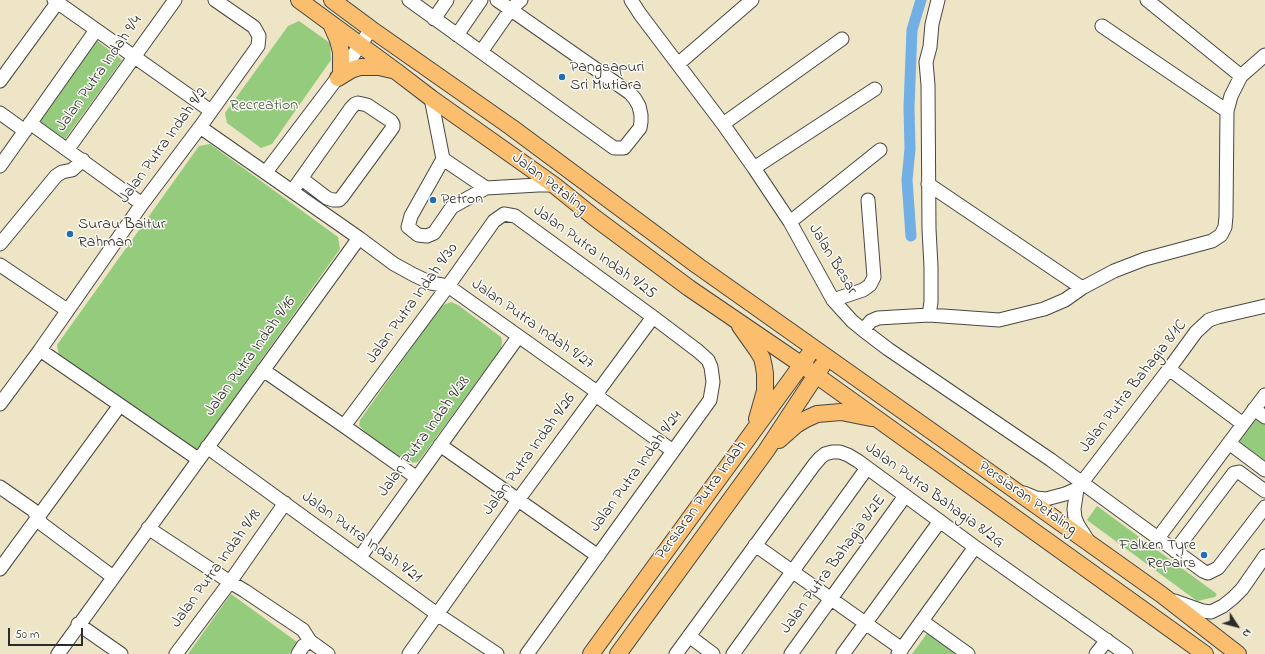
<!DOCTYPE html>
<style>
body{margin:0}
#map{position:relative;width:1265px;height:654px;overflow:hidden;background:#eee4c6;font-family:"Indie Flower",sans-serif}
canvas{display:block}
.north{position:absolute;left:1217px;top:606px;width:40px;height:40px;-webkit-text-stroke:3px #fdfcf7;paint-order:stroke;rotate:126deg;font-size:11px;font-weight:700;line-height:16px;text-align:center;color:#2b2b2b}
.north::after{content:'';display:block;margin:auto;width:14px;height:18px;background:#2b2b2b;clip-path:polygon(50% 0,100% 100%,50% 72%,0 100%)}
.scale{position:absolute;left:8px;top:628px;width:75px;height:18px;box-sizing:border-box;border:2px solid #2b2b2b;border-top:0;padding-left:5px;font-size:12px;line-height:14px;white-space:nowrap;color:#2b2b2b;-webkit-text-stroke:3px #fdfcf7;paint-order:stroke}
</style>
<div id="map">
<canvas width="1265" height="654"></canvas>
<div class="north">N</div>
<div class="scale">50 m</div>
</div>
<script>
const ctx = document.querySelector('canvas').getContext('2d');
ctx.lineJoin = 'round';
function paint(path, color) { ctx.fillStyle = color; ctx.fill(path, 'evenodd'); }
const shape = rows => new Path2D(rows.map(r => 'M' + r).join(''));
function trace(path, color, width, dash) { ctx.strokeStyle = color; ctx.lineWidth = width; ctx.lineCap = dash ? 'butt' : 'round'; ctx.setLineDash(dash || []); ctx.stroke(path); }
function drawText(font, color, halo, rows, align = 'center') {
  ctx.font = font + ' "Indie Flower",sans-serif'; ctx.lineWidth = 3; ctx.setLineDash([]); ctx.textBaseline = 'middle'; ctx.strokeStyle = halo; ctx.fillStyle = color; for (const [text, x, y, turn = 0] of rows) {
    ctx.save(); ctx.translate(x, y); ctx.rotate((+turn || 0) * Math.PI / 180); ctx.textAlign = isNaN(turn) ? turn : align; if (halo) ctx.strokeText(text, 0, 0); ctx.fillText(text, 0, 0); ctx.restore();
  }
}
const green = shape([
 [299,21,330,43,331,60,272,144,261,148,227,123,225,113,288,26],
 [96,40,122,60,65,139,38,120],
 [210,144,338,237,340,249,194,454,59,355,57,345,199,146],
 [451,302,458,305,501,337,502,342,501,349,418,462,410,463,405,462,364,431,359,425,360,420,441,306],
 [1258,417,1265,422,1265,465,1237,445],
 [1097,506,1217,594,1215,597,1197,601,1087,520],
 [231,594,297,642,289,654,188,654],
 [928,632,958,654,912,654]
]);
const canal = shape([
 [911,236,907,180,910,149,909,107,912,30,921,0]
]);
const minor = shape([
 [54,0,211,111],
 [409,0,614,148,624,148,640,128,641,122,641,115,639,106,635,99,630,93,497,0],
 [631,0,640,14,723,124,754,168,790,222,833,300,852,321,863,330,888,349,1051,460,1203,571,1208,573,1218,568,1265,507],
 [1147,0,1241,76],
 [434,19,447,0],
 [1102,26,1227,111],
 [457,35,481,0],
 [481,52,511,9,521,0],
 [678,64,752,0],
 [0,81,57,3],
 [431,98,443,159,486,188,538,185,554,185],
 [0,113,25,131],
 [30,123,142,204],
 [723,124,842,39],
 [200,127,359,238,394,264,414,275,431,283,448,286,597,392,601,399,673,451],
 [68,149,175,0],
 [443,159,411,216,408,227,418,235,427,236,434,233,452,207,486,188],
 [0,166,96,30],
 [754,168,875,89],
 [266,172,341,73,371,29],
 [928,184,1082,288],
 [293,190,351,108,355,104,358,103,367,105,391,121,393,124,393,127,391,130,342,197,339,200,333,200,327,198,302,179],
 [790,222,880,150],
 [0,244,56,176,62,172,72,170,83,160],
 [0,265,67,310],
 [833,300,863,290,870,285,874,277,868,200],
 [929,315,931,302,931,267,929,229,928,85,926,62,930,47,932,24,938,0],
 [863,330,871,321,878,318,929,315,999,320,1044,309,1065,300,1082,288,1114,271,1145,259,1212,241,1221,235,1225,227,1226,216,1227,111,1231,96,1241,76,1265,55],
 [1169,369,1243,424],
 [263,370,344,426,417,478],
 [0,404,40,350,142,204,200,127,258,46,259,36,254,27,215,0],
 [120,405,198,459],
 [1254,409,1265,417],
 [344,426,448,286,494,221,504,214,515,216,653,317,698,351,708,360,711,367,713,382,710,400,527,654],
 [1229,443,1265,470],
 [440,445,598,556],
 [207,447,437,614,497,654],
 [0,487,33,510,42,524,113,577],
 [1024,493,1036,498,1046,499,1065,494,1077,489],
 [148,528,230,582,245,591,303,630,310,641,328,654],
 [1158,538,1265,395],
 [1087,539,1078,525,1075,518,1074,509,1077,489,1169,369,1196,332,1209,320,1218,317,1265,306],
 [755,545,902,649],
 [1175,551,1234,473,1239,472,1265,491],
 [360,557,518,337],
 [0,569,120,405,40,350],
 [1175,601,1203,611,1211,612,1223,606,1233,598,1242,589,1265,556],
 [922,621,968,654],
 [78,624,121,654],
 [689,636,713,654],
 [58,654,359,238],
 [176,654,230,582,285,503],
 [298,654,303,646,310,641],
 [409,654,518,500,653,317],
 [676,654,814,465,820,458,825,454,832,452,840,452,848,455,858,461,975,547,1126,654],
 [733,654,867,468],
 [791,654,905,496],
 [843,654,940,521],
 [898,654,975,547],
 [1096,654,1107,640]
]);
const major = shape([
 [299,0,397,72,431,98,554,185,595,218,689,288,802,365,1205,654],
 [332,0,371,29,511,127,698,266,1009,486,1162,595,1238,654],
 [331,24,338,40,341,52,341,73],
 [338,78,351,70,360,67,379,67,392,70],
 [740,326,757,350,762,358,764,367,765,374,765,391,757,419],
 [779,440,796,425,806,419,817,414,841,412,871,418],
 [591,654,808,356],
 [618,654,766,451,822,366]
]);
const markers = [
 [562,77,4,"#1f6fb2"],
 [433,200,4,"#1f6fb2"],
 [70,234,4,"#1f6fb2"],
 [1204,555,4,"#1f6fb2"]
];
const poiNames = [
 ["Pangsapuri",570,68],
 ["Sri Mutiara",570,86],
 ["Petron",441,200],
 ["Surau Baitur",78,225],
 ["Rahman",78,243],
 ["Falken Tyre",1196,546,"right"],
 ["Repairs",1196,564,"right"]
];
const streetNames = [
 ["Jalan Putra Indah 9/4",100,74,-55],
 ["Jalan Putra Indah 9/2",164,146,-54],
 ["Jalan Petaling",549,184,37],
 ["Jalan Putra Indah 9/25",594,253,36],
 ["Jalan Besar",832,260,59],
 ["Jalan Putra Indah 9/30",413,304,-54],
 ["Jalan Putra Indah 9/27",532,325,35],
 ["Jalan Putra Indah 9/16",251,357,-54],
 ["Jalan Putra Bahagia 8/1C",1134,387,-52],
 ["Jalan Putra Indah 9/28",425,437,-54],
 ["Jalan Putra Indah 9/26",530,455,-54],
 ["Jalan Putra Indah 9/24",637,472,-54],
 ["Jalan Putra Bahagia 8/2G",934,496,36],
 ["Persiaran Petaling",1027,499,35],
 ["Persiaran Putra Indah",702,501,-54],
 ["Jalan Putra Indah 9/21",361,538,36],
 ["Jalan Putra Bahagia 8/2E",834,565,-54],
 ["Jalan Putra Indah 9/18",217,569,-54]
];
const parkNames = [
 ["Recreation",264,106]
];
paint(green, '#94cb7d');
trace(canal, '#71afe4', 11);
trace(minor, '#484742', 15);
trace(major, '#484742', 18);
trace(minor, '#fff', 13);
trace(major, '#fbbd6e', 16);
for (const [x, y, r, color] of markers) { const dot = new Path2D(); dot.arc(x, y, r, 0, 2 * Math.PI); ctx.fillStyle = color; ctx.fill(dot); trace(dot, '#fdfcf7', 1.5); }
drawText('16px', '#2b2b2b', '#fdfcf7', poiNames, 'left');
drawText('16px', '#2b2b2b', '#fdfcf7', streetNames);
drawText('16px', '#4a5b44', '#fdfcf7', parkNames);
</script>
